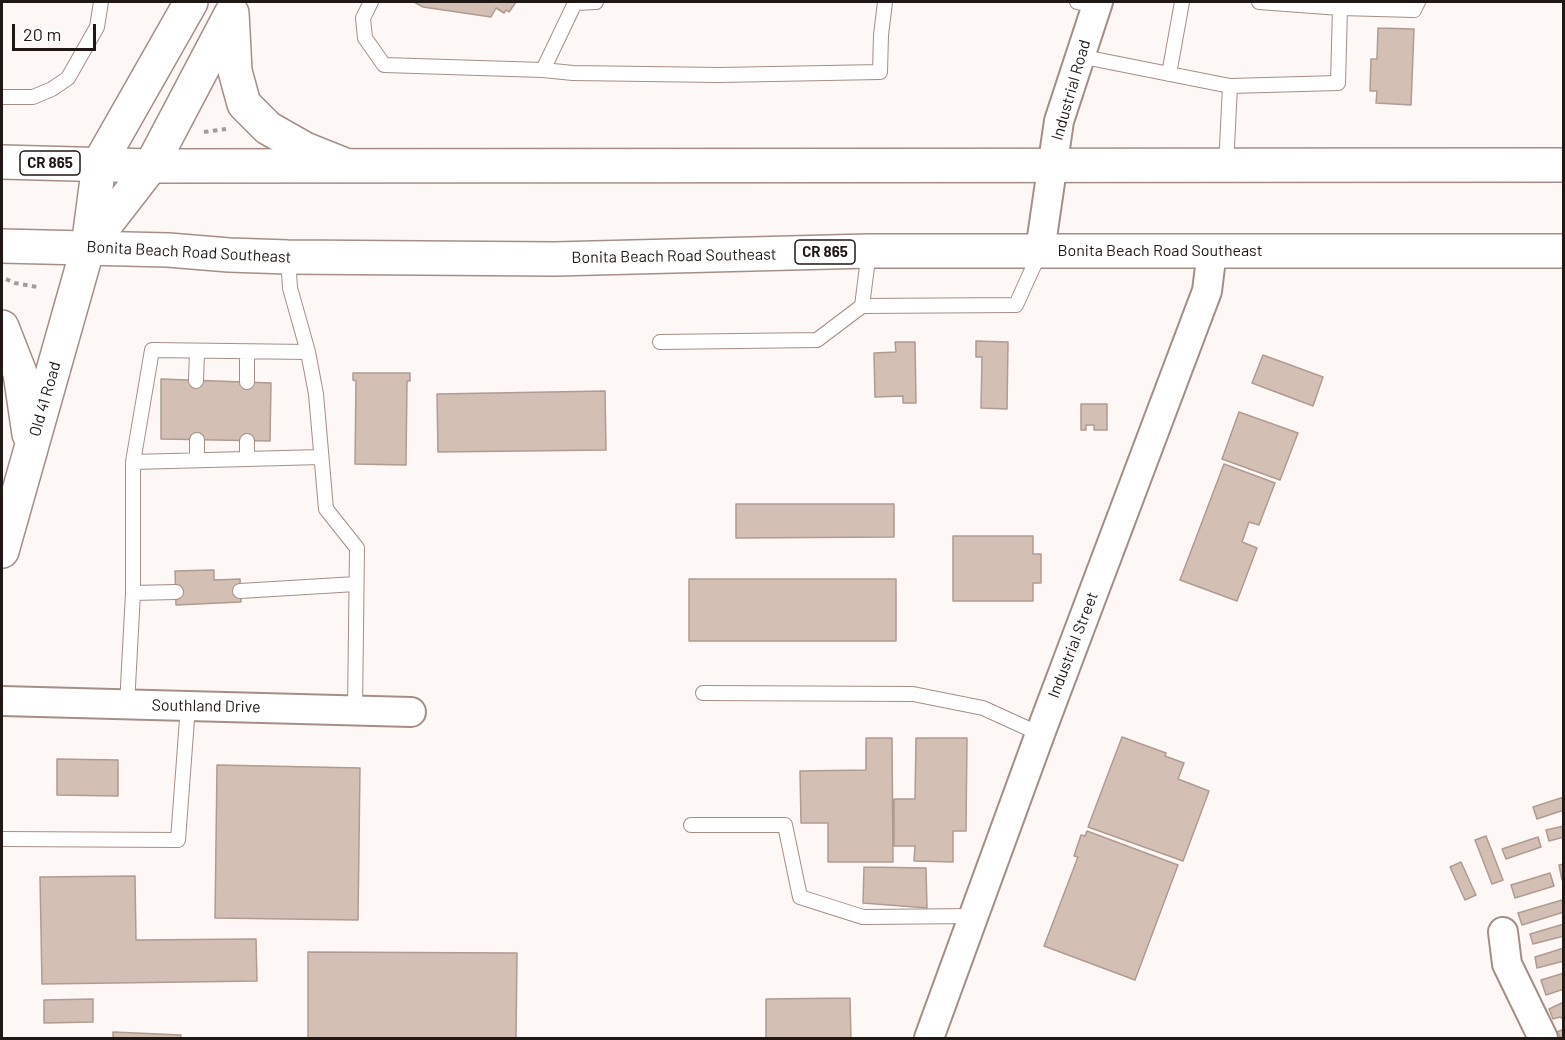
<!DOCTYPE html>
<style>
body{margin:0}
#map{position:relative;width:1565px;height:1040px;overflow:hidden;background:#fdf8f6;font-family:Barlow,sans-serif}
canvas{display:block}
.frame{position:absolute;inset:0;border:3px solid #201815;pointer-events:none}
.scale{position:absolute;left:12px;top:24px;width:84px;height:27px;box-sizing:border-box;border:3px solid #201815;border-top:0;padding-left:8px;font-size:18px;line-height:21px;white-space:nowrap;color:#201815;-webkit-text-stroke:4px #fff;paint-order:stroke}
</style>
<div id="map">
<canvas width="1565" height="1040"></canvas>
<div class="frame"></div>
<div class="scale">20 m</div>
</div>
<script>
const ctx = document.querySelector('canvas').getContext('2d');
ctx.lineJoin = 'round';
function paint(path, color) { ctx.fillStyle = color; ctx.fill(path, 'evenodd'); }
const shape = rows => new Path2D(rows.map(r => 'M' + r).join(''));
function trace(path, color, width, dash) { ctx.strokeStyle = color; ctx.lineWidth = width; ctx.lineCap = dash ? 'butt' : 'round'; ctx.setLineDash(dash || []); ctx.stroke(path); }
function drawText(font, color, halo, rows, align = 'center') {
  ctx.font = font + ' Barlow,sans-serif'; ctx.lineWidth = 4.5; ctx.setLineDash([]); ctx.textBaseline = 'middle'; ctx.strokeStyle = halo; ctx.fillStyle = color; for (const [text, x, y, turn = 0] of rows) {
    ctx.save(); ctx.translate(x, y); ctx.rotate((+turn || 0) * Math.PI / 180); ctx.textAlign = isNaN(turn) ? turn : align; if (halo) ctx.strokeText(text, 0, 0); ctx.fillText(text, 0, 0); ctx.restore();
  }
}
const building = shape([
 [414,2,516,2,509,12,506,10,504,13,496,8,491,17,423,7,414,2],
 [1378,28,1414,29,1411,105,1376,103,1377,91,1370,91,1371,59,1377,59,1378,28],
 [976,341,1008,342,1007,409,981,408,982,357,976,357,976,341],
 [895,342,915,342,916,403,903,403,903,396,875,397,874,353,896,352,895,342],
 [1263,355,1323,377,1313,406,1252,383,1263,355],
 [353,373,410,373,410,381,407,381,406,465,355,464,356,381,353,380,353,373],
 [161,379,271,383,270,441,161,439,161,379],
 [605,391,606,450,438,452,437,394,605,391],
 [1081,404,1107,404,1107,430,1094,430,1094,425,1086,425,1086,430,1081,430,1081,404],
 [1239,412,1298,433,1280,480,1222,459,1239,412],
 [1224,464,1275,483,1259,525,1249,522,1242,542,1257,548,1237,601,1180,580,1224,464],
 [736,504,894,504,894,537,736,538,736,504],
 [953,536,1033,536,1033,554,1041,554,1041,583,1033,583,1033,601,953,601,953,536],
 [214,570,214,580,240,579,241,602,176,605,175,571,214,570],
 [689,579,896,579,896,641,689,641,689,579],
 [1122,737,1166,753,1165,756,1184,763,1178,779,1209,791,1183,861,1088,827,1122,737],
 [866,738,892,738,893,862,828,862,828,823,801,823,800,771,866,770,866,738],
 [916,738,967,738,966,831,953,831,953,862,914,861,915,846,894,846,894,799,915,799,916,738],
 [57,759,118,760,118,796,57,795,57,759],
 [217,765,360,768,358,920,215,918,217,765],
 [1564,797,1564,810,1537,819,1533,807,1564,797],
 [1564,826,1564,837,1549,841,1546,830,1564,826],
 [1087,831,1178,865,1135,980,1044,946,1078,857,1074,856,1081,835,1085,836,1087,831],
 [1486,836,1503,880,1492,884,1475,840,1486,836],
 [1538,837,1541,847,1506,859,1502,849,1538,837],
 [1461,862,1476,895,1465,900,1450,867,1461,862],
 [1564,864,1564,879,1562,880,1559,865,1564,864],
 [864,867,926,868,927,908,863,903,864,867],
 [1550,873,1554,886,1515,898,1511,885,1550,873],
 [135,876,136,940,256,939,257,981,42,984,40,877,135,876],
 [1562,900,1564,912,1522,925,1518,913,1562,900],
 [1564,924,1564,936,1533,944,1530,934,1564,924],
 [1564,948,1564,961,1537,968,1535,957,1564,948],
 [308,952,517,953,516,1038,308,1038,308,952],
 [1564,973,1564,989,1546,995,1541,980,1564,973],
 [850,998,851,1038,766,1038,766,999,850,998],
 [93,999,93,1022,44,1023,44,1000,93,999],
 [1564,1002,1564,1020,1560,1017,1553,1019,1549,1009,1564,1002],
 [1564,1029,1564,1038,1561,1038,1557,1032,1564,1029],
 [113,1032,181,1035,181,1038,113,1038,113,1032]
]);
const path = shape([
 [204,132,226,129],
 [6,279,15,283,37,287]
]);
const service = shape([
 [371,2,363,18,365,38,384,65,543,70],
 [596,2,575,3,543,70,573,73,719,75,880,72,881,35,885,2],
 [1077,2,1096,6],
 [1340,8,1414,10,1418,2],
 [1079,56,1230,86,1226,166],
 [1169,74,1182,2],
 [1230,86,1338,83,1340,8,1259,2],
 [2,97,33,97,52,89,68,78,97,27,101,2],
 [869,251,862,306,1016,305,1040,252],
 [288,257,290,288,308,352,316,394,326,509,357,548,355,710],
 [660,342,817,340,862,306],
 [196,381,197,351],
 [247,382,247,352],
 [247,459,247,441],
 [197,460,197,440],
 [133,462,321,457],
 [240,591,356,584],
 [133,593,176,592],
 [703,693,913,694,983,708,1040,734],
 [127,705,133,593,133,462,152,350,308,352],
 [691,825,785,825,800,897,863,917,975,916],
 [2,839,178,840,188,706]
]);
const minor = shape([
 [1040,251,1059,121,1098,2],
 [2,701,411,712],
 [1503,932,1507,964,1543,1038],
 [929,1038,1040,734,1207,291,1212,251]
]);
const tertiary = shape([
 [232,13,235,71,244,104,268,128,305,149,345,165],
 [89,246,151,166,231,14],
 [2,327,20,373,29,434],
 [2,551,88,247,99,164,191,2]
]);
const primary = shape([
 [2,162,151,166,1564,165],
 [2,246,168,250,229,255,288,257,555,259,869,251,1564,251]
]);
const shields = [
 [50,163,60],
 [825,252,60]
];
const shieldNames = [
 ["CR 865",50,163],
 ["CR 865",825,252]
];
const streetNames = [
 ["Industrial Road",1071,90,-74],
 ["Bonita Beach Road Southeast",1160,251],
 ["Bonita Beach Road Southeast",189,252,3],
 ["Bonita Beach Road Southeast",674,256,-1],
 ["Old 41 Road",45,399,-74],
 ["Industrial Street",1073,645,-69],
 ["Southland Drive",206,706,1]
];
paint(building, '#d4bfb5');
trace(building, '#b09b92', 1.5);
trace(service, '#a48f86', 16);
trace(minor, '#a48f86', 32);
trace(tertiary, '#a48f86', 36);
trace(primary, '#a48f86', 36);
trace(path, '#a39d9a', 4, [4.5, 4.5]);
trace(service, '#fff', 14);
trace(minor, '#fff', 28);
trace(tertiary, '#fff', 33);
trace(primary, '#fff', 33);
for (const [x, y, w] of shields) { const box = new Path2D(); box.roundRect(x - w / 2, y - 12, w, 24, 4.5); ctx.fillStyle = '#fff'; ctx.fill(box); trace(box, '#201815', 1.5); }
drawText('bold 15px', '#201815', null, shieldNames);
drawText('16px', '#201815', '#fff', streetNames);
</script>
